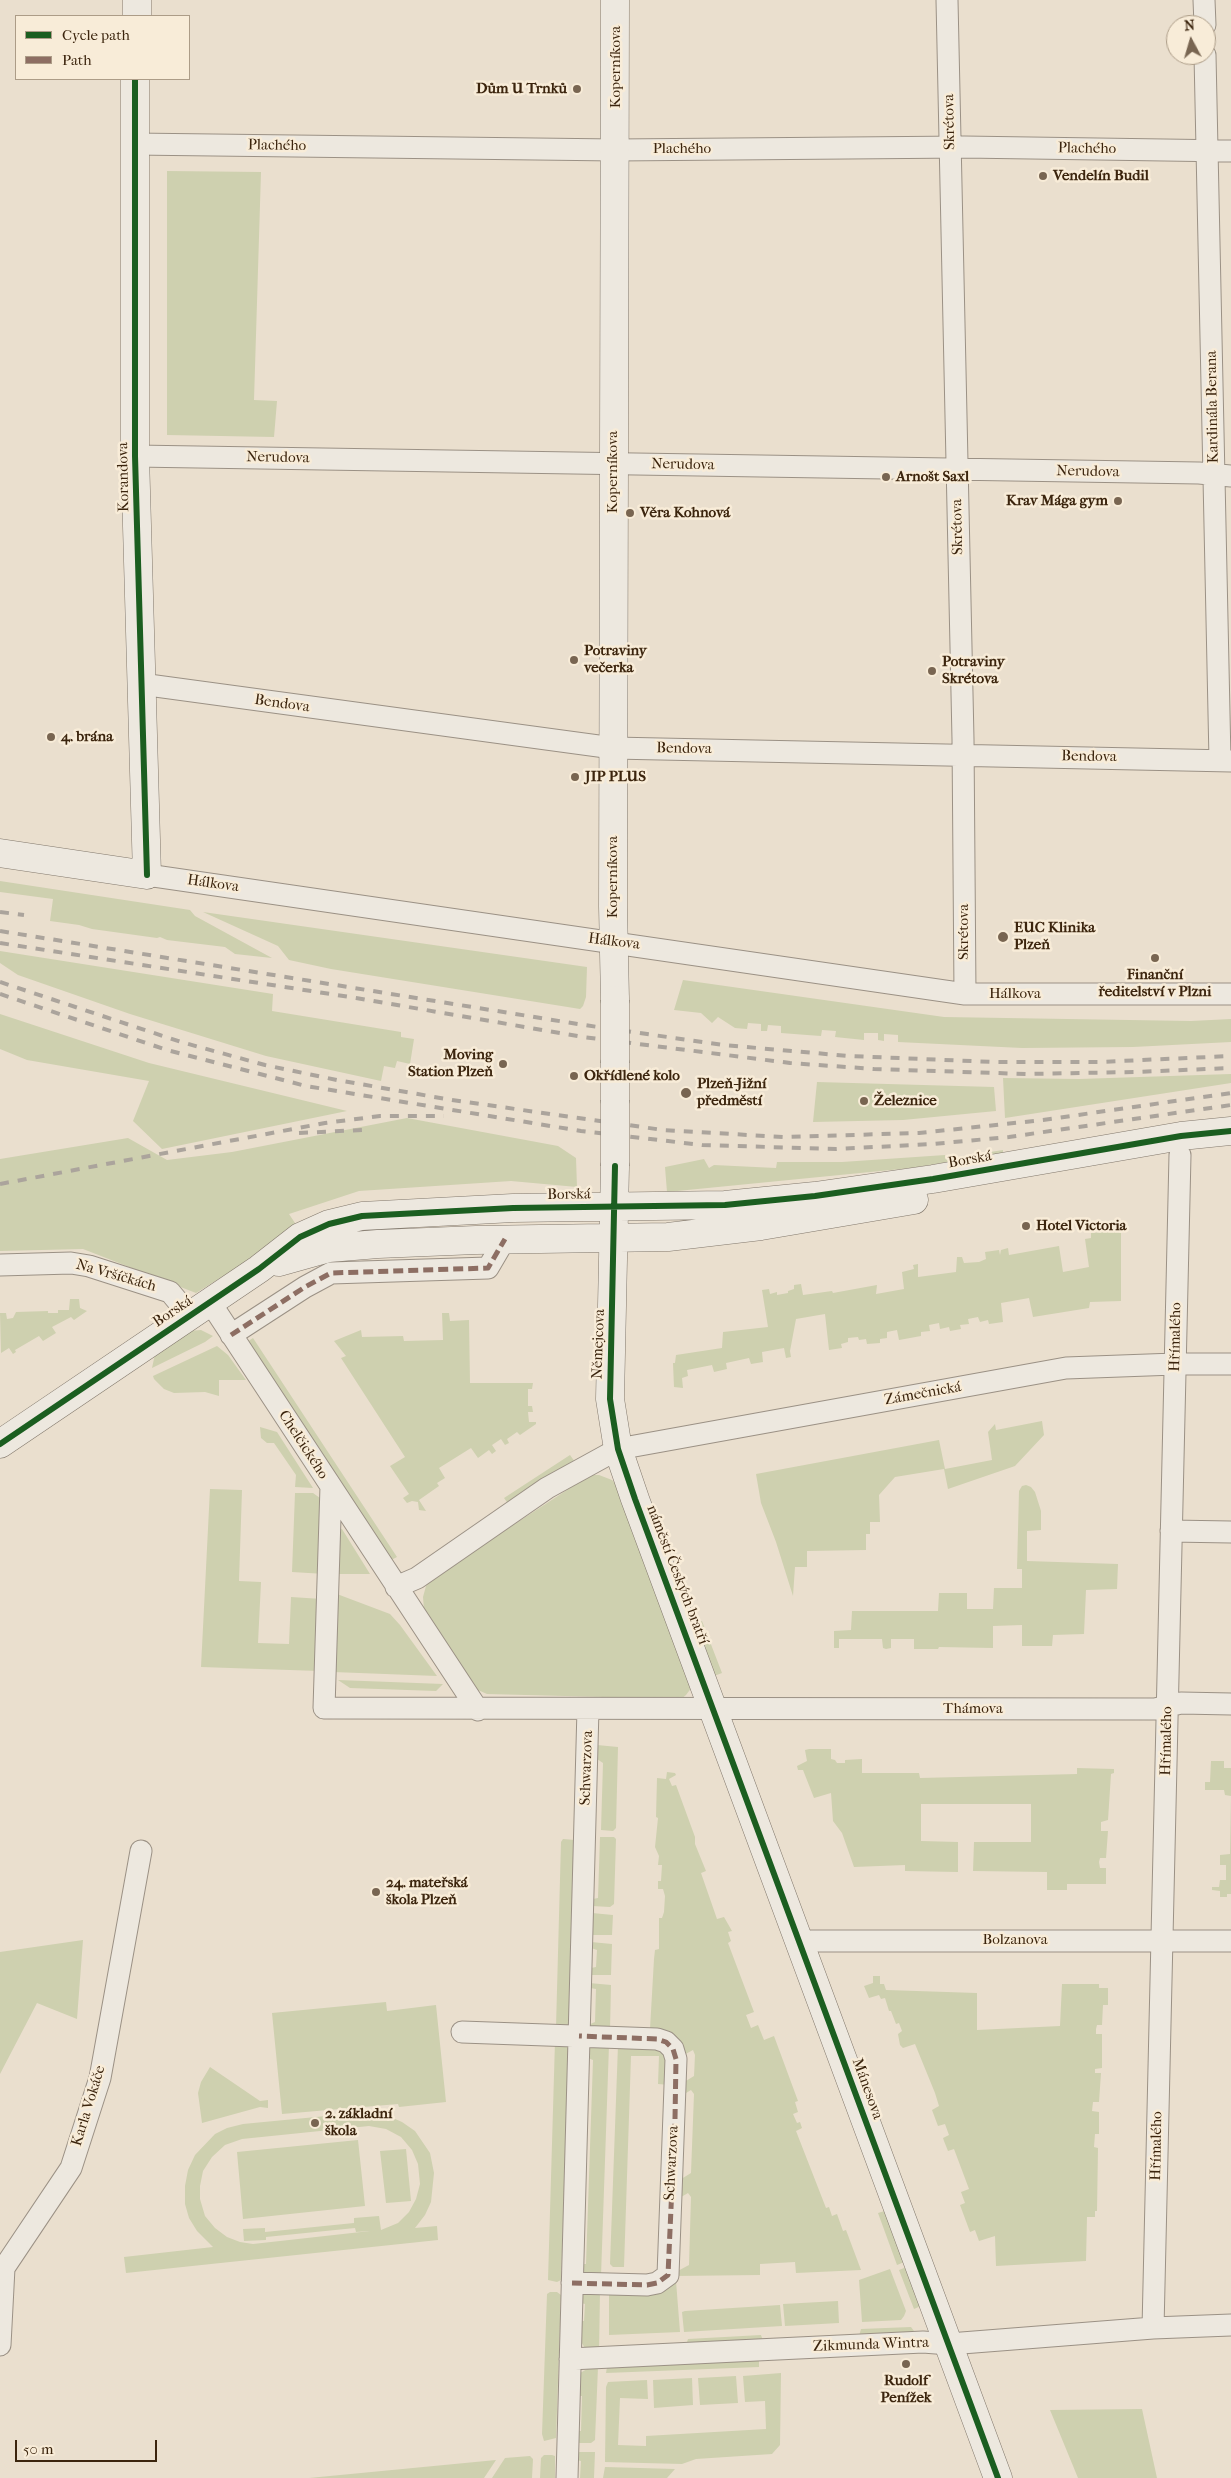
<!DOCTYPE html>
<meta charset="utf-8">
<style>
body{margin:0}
#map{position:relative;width:1231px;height:2478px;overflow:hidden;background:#eadfce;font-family:"IM FELL French Canon",serif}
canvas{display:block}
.legend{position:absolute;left:15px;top:15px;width:175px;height:65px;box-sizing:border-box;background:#f8ecd8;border:1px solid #ac9c87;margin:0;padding:6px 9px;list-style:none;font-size:15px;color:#3b240d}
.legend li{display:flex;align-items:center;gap:10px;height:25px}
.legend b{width:25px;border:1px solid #ac9c87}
.north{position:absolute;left:1166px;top:15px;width:50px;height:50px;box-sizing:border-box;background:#f8ecd8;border:1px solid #ac9c87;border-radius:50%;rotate:354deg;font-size:14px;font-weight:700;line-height:20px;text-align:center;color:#3b240d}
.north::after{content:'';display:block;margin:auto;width:18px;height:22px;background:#786551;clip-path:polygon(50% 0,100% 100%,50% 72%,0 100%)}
.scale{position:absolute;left:15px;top:2440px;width:142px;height:22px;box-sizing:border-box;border:2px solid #3b240d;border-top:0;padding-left:6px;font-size:15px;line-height:18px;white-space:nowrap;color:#3b240d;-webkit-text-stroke:4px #f8ecd8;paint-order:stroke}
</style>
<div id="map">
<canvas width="1231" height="2478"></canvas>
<ul class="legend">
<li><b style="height:6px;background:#1b5e20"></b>Cycle path</li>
<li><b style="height:6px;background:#8d6e63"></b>Path</li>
</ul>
<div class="north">N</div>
<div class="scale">50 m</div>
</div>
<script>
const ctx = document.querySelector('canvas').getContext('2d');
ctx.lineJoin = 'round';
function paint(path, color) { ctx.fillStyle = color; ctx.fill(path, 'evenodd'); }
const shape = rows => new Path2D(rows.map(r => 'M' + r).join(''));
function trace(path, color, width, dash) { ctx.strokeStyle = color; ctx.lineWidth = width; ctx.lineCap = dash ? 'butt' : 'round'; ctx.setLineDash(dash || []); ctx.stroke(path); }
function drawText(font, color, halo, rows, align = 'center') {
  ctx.font = font + ' "IM FELL French Canon",serif'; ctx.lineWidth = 5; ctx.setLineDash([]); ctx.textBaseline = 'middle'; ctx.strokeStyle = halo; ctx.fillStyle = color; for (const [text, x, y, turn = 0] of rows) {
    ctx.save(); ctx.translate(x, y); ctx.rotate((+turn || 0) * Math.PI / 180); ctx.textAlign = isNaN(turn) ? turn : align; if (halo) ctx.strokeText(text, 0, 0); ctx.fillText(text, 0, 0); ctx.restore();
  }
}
const green = shape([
 [167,171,261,172,254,400,277,401,274,437,167,435],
 [0,881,190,910,195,916,272,958,235,954,225,947,167,940,160,937,157,938,92,929,79,925,50,921,53,899,0,892],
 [203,912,587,967,586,997,583,1006,580,1009,331,969,289,960,278,946],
 [0,951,273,994,272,1011,401,1032,401,1037,414,1039,410,1064,397,1061,395,1068,384,1066,381,1081,266,1056,130,1014,18,975,0,963],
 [683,980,944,1017,1191,1021,1231,1019,1231,1042,1133,1047,1022,1048,898,1042,898,1035,884,1034,884,1041,878,1040,878,1033,864,1033,864,1040,835,1037,836,1031,822,1030,821,1036,807,1035,781,1033,781,1026,768,1025,767,1031,761,1031,761,1024,748,1023,747,1029,735,1028,718,1017,712,1023,701,1013,674,1010],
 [0,1014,149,1063,347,1111,162,1149,133,1121,149,1081,27,1060,0,1049],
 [1231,1074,1231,1083,1005,1118,1003,1078,1079,1079],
 [817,1082,994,1087,996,1111,903,1120,813,1122],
 [407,1118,558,1146,576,1158,577,1187,511,1181,359,1191,289,1214,299,1229,196,1293,83,1249,0,1251,0,1159,128,1138,167,1160,232,1152],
 [1003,1150,1003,1153,911,1168,667,1192,665,1167,704,1159,709,1168,714,1165,776,1168,777,1162,842,1162,945,1155,946,1159],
 [1121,1231,1121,1301,1090,1302,1089,1308,1033,1317,1029,1298,1001,1303,1003,1322,989,1324,988,1320,980,1322,978,1317,968,1319,969,1324,960,1325,961,1329,950,1331,949,1327,940,1329,939,1323,929,1325,930,1331,921,1332,921,1336,899,1340,897,1330,887,1332,887,1338,880,1339,880,1343,867,1344,866,1339,859,1340,858,1337,848,1338,848,1342,841,1344,842,1348,829,1350,825,1314,796,1319,790,1351,791,1357,786,1358,784,1348,762,1352,763,1362,751,1364,749,1358,726,1363,727,1369,714,1372,712,1365,687,1370,688,1376,682,1378,683,1388,674,1387,673,1363,675,1363,676,1355,722,1348,723,1332,768,1327,762,1290,769,1289,770,1294,777,1292,777,1295,788,1293,788,1291,794,1289,794,1285,801,1284,803,1295,832,1291,833,1293,877,1285,876,1294,904,1289,902,1272,914,1269,913,1265,918,1264,918,1277,956,1272,957,1257,962,1257,964,1263,979,1262,986,1259,985,1252,999,1250,1000,1255,1001,1250,1008,1248,1009,1255,1059,1246,1063,1272,1089,1267,1085,1239,1091,1238,1091,1233],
 [70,1299,79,1299,80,1308,87,1311,74,1320,71,1317,52,1327,56,1333,43,1341,39,1336,15,1350,16,1352,13,1354,9,1348,1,1353,0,1313,6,1313,7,1319,13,1318,16,1312,48,1311,48,1313,58,1313,58,1310,69,1310],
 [442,1313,449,1313,450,1321,469,1320,470,1383,533,1383,532,1389,528,1389,528,1406,532,1406,533,1412,528,1412,529,1422,536,1422,536,1424,520,1435,517,1432,507,1439,509,1443,505,1445,501,1439,492,1445,496,1451,492,1454,489,1450,478,1458,471,1448,439,1468,445,1478,437,1483,439,1486,419,1500,426,1511,419,1510,418,1502,412,1501,407,1503,403,1498,409,1494,390,1466,405,1457,341,1358,346,1356,334,1341,361,1330,362,1337,403,1336,404,1341,443,1340],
 [201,1330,213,1336,205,1342,152,1368,155,1354,189,1331],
 [253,1338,397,1557,391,1560,247,1342],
 [217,1346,228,1355,246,1380,219,1380,219,1396,205,1392,174,1393,164,1389,154,1379,153,1376],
 [1042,1421,1044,1435,1015,1466,948,1489,944,1469,895,1477,879,1495,880,1522,870,1522,870,1534,866,1534,866,1550,807,1551,807,1567,795,1567,793,1596,776,1542,761,1503,756,1474,939,1440,945,1469,992,1460,988,1432,995,1424,996,1430],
 [260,1427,277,1432,313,1488,295,1487,296,1475,274,1443,267,1443,261,1438],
 [570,1455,575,1462,509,1505,504,1498],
 [590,1475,599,1475,612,1480,620,1489,692,1687,686,1695,681,1699,487,1694,478,1690,424,1610,423,1597,426,1586,432,1578],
 [1026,1485,1031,1487,1035,1492,1041,1511,1041,1530,1027,1531,1027,1561,1118,1564,1117,1589,1086,1590,1084,1634,1053,1635,1052,1646,1022,1646,1022,1625,993,1626,993,1648,939,1647,938,1649,914,1649,914,1639,891,1639,891,1648,886,1649,883,1648,882,1639,839,1639,839,1648,834,1648,834,1631,851,1630,852,1611,938,1611,939,1593,967,1593,967,1609,993,1609,994,1588,1022,1588,1022,1569,1017,1569,1019,1491,1022,1486],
 [210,1489,242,1490,239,1581,261,1582,258,1643,289,1644,291,1597,322,1599,319,1671,201,1667],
 [295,1493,313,1493,320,1498,325,1574,292,1572],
 [342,1529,370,1574,338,1574,338,1530],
 [337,1594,390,1614,400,1625,437,1676,333,1672],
 [702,1621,722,1673,714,1676,707,1655,700,1622],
 [338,1680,443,1684,436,1691,350,1688],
 [597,1745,618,1747,616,1828,613,1831,601,1830,603,1763,597,1759],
 [809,1749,831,1749,831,1759,835,1760,837,1763,845,1763,845,1760,862,1759,862,1773,919,1773,920,1778,1077,1774,1077,1768,1114,1769,1114,1773,1111,1774,1108,1820,1101,1822,1101,1831,1108,1831,1106,1858,1100,1858,1099,1862,1100,1868,1106,1868,1106,1884,1067,1884,1067,1890,1047,1890,1047,1872,973,1871,974,1842,1031,1842,1031,1804,921,1804,921,1841,958,1842,958,1872,905,1871,905,1865,854,1867,842,1833,833,1821,831,1793,814,1798,803,1770,798,1770,797,1766,807,1761,805,1750],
 [1211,1761,1224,1761,1224,1768,1231,1768,1231,1894,1227,1894,1227,1897,1220,1897,1220,1891,1212,1890,1212,1887,1219,1887,1220,1880,1226,1880,1226,1865,1220,1865,1220,1855,1230,1854,1231,1796,1225,1795,1224,1790,1205,1790,1205,1782,1210,1782],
 [667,1772,675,1773,676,1775,669,1779,672,1786,676,1785,695,1837,695,1844,706,1871,701,1873,717,1919,724,1917,732,1931,728,1932,731,1941,728,1943,754,2012,746,2015,751,2028,758,2025,764,2040,774,2036,798,2101,795,2102,798,2112,793,2114,797,2123,800,2122,802,2128,796,2131,826,2208,829,2207,832,2216,837,2214,843,2231,846,2230,861,2270,796,2273,795,2262,760,2264,760,2275,674,2276,674,2273,689,2265,691,2197,688,2193,676,2200,678,2181,691,2173,694,2094,691,2090,681,2096,681,2084,694,2076,695,2055,693,2050,682,2056,650,2029,654,1959,655,1950,659,1949,659,1918,662,1918,664,1912,665,1896,663,1889,658,1889,658,1881,661,1881,662,1865,658,1865,659,1856,655,1847,658,1818,656,1817,657,1778,666,1779],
 [600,1837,614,1837,616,1839,614,1904,610,1907,592,1906,593,1899,598,1898],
 [563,1839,575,1840,569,2026,556,2027,561,1842],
 [592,1913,613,1915,612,1935,591,1935],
 [83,1940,77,2019,37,2003,0,2074,0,1952],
 [591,1942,612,1944,611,1975,590,1975,591,1968,596,1967,597,1950,591,1948],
 [873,1976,880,1976,880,1984,884,1984,886,1990,977,1993,977,2030,1060,2026,1062,1984,1099,1984,1099,1988,1108,1988,1108,2005,1103,2005,1102,2025,1097,2025,1096,2029,1096,2034,1102,2034,1102,2068,1095,2069,1095,2073,1101,2073,1099,2102,1093,2102,1092,2111,1099,2112,1099,2134,1095,2134,1094,2147,1098,2148,1097,2211,1095,2211,1095,2217,1087,2217,1086,2261,996,2266,995,2236,979,2241,975,2230,970,2232,960,2205,965,2203,961,2192,969,2189,954,2149,948,2151,944,2141,943,2138,949,2135,945,2124,938,2126,932,2110,939,2106,935,2093,915,2044,903,2048,900,2045,898,2034,902,2031,899,2023,896,2024,891,2011,889,2011,885,1998,881,1999,879,1995,869,1998,864,1986,873,1983],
 [589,1983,611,1985,610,2030,588,2031,588,2025,595,2022,596,1989,590,1988],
 [386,2002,387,2011,436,2005,446,2102,399,2107,398,2104,282,2114,272,2013],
 [555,2041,569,2042,561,2280,557,2282,548,2280],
 [587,2042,609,2045,601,2276,583,2278,582,2264,586,2264,593,2060,588,2058],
 [618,2045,664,2046,670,2085,658,2084,659,2056,631,2056,624,2267,613,2267,610,2264],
 [210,2067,260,2101,268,2100,268,2108,260,2107,202,2123,198,2093,201,2082],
 [368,2112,386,2115,402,2122,415,2131,430,2153,434,2173,431,2202,425,2215,415,2228,437,2226,438,2240,126,2273,124,2257,213,2247,197,2231,189,2218,185,2204,185,2186,188,2170,195,2155,215,2134,227,2128,243,2124],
 [369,2126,386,2129,401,2137,412,2150,418,2164,420,2184,416,2199,409,2212,398,2223,381,2230,379,2216,354,2218,354,2223,265,2232,265,2228,243,2229,244,2241,266,2240,266,2237,355,2228,356,2232,370,2231,253,2244,240,2242,227,2237,215,2228,205,2216,200,2199,200,2186,203,2171,212,2157,225,2145,242,2139],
 [358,2140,365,2206,243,2219,237,2152],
 [406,2149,411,2201,386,2203,380,2151],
 [888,2210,907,2261,897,2265,878,2213],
 [909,2266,923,2305,914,2309,899,2270],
 [890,2269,906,2311,904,2316,901,2320,862,2322,859,2280],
 [676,2281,680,2332,609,2335,609,2293],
 [579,2291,600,2292,599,2351,585,2348,578,2337,581,2321,584,2321,585,2304,581,2303],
 [550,2292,557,2292,561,2295,556,2438,544,2441,542,2434,547,2294],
 [838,2301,839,2323,785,2326,783,2304],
 [780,2305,782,2326,684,2332,682,2312,685,2311],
 [911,2327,914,2331,906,2334,859,2336,861,2329],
 [761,2335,763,2341,686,2345,688,2339],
 [759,2359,759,2367,606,2373,607,2367],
 [598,2367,595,2440,591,2443,574,2443,578,2431,581,2431,582,2396,578,2396,580,2373,589,2368],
 [781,2373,780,2445,772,2454,696,2459,682,2464,605,2462,606,2387,608,2382,647,2380,648,2399,620,2398,618,2445,646,2446,646,2436,766,2429,765,2401,745,2402,743,2376],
 [736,2376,738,2403,700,2405,698,2378],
 [692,2378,693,2405,654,2408,653,2380],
 [1142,2409,1157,2478,1078,2478,1050,2410],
 [574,2452,595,2452,594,2478,580,2478,581,2461,576,2460],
 [552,2455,555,2456,555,2478,540,2478,541,2458,544,2455],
 [530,2456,533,2459,532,2478,492,2478,505,2458],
 [496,2460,484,2478,309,2478],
 [605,2467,675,2469,667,2478,603,2478]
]);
const street = shape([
 [947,0,963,739,965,994],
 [1204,0,1205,25],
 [1205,55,1220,760],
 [133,144,616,150,964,147,1231,151],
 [135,456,1199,473,1231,476],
 [141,684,613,748,1231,761],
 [147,875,965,994,1231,994],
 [0,1265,71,1263,89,1266,170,1292,190,1316],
 [210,1302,478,1710],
 [231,1335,305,1287,331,1273,488,1268,505,1239],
 [331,1486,324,1708,1155,1709,1181,1703,1231,1704],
 [1171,1531,1231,1532],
 [396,1587,417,1578,547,1488,618,1449,1066,1368,1175,1364,1231,1364],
 [799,1941,1231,1941],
 [462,2032,657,2039,666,2042,673,2049,676,2059,668,2275,657,2283,647,2285,572,2283],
 [1153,2328,1180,1155],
 [0,2345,4,2268,71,2168,100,2078,141,1851],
 [570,2359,923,2342,949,2344,1153,2328,1231,2325],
 [567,2478,588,1709]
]);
const secondary = shape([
 [137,16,137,0],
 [0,853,147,875,135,456,135,79],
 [615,1000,613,906,615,0],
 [615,1100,615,1063],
 [615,1166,610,1399,618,1449,635,1499,998,2478],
 [279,1262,329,1248,378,1244,476,1240,668,1237,761,1226,914,1200],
 [0,1444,259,1269,300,1237,329,1224,362,1216,513,1208,725,1205,815,1196,933,1179,1181,1136,1231,1131]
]);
const rail = shape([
 [0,912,24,915],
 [0,931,584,1025,723,1045,849,1056,993,1062,1099,1062,1231,1056],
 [0,943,356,998,583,1037,790,1063,874,1069,1026,1074,1136,1072,1231,1068],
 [0,982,181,1042,265,1065,337,1080,452,1100,663,1130,783,1137,919,1133,1043,1120,1231,1093],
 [0,994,167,1050,306,1086,581,1131,702,1145,836,1149,933,1144,1009,1137,1231,1105],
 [299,1133,362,1130],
 [0,1184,325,1123,380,1116,444,1116]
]);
const secondaryBridge = shape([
 [615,1063,615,1000],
 [615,1100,615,1166]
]);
const quiet = shape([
 [231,1335,305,1287,331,1273,488,1268,505,1239],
 [572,2283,647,2285,657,2283,668,2275,675,2119,676,2059,673,2049,666,2042,657,2039,579,2036]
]);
const cycleway = shape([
 [135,79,135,456,147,875],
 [615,1166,610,1399,618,1449,635,1499,998,2478],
 [0,1444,259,1269,300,1237,329,1224,362,1216,513,1208,725,1205,815,1196,933,1179,1181,1136,1231,1131]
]);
const markers = [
 [577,89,5,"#786551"],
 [1043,176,5,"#786551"],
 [886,477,5,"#786551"],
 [1118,501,5,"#786551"],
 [630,513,5,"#786551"],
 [574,660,5,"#786551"],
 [932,671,5,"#786551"],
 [51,737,5,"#786551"],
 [575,777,5,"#786551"],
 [1003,937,6,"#786551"],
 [1155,958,5,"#786551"],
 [503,1064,5,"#786551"],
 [574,1076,5,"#786551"],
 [686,1093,6,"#786551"],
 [864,1101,5,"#786551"],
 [1026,1226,5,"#786551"],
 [376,1892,5,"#786551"],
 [315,2123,5,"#786551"],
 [906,2364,5,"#786551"]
];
const streetNames = [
 ["Koperníkova",616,67,-90],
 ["Skrétova",950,122,-91],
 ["Plachého",277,146,1],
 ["Plachého",682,149],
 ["Plachého",1087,149,1],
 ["Kardinála Berana",1213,407,-91],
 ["Nerudova",278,458,1],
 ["Nerudova",683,465,1],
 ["Koperníkova",613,472,-90],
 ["Nerudova",1088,472,1],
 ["Korandova",124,477,-91],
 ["Skrétova",958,527,-91],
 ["Bendova",282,704,8],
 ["Bendova",684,749,1],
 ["Bendova",1089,757,1],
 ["Koperníkova",613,877,-90],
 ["Hálkova",213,884,8],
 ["Skrétova",964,932,-90],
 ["Hálkova",614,942,7],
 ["Hálkova",1015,994],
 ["Borská",970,1160,-10],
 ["Borská",569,1195,-1],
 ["Na Vršíčkách",116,1276,16],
 ["Borská",173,1312,-34],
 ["Hřímalého",1176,1337,-89],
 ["Němejcova",599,1344,-88],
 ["Zámečnická",923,1394,-10],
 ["Chelčického",303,1445,57],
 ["náměstí Českých bratří",677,1575,69],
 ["Thámova",973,1709],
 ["Hřímalého",1167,1741,-89],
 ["Schwarzova",587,1768,-88],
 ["Bolzanova",1015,1940],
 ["Mánesova",867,2089,70],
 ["Karla Vokáče",89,2106,-73],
 ["Hřímalého",1157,2146,-89],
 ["Schwarzova",672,2163,-87],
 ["Zikmunda Wintra",871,2345,-2]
];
const poiNames = [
 ["Dům U Trnků",567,89,"right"],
 ["Vendelín Budil",1053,176],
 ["Arnošt Saxl",896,477],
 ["Krav Mága gym",1108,501,"right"],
 ["Věra Kohnová",640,513],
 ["Potraviny",584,651],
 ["večerka",584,668],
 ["Potraviny",942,662],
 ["Skrétova",942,679],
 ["4. brána",61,737],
 ["JIP PLUS",585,777],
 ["EUC Klinika",1014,928],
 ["Plzeň",1014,945],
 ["Finanční",1155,975,"center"],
 ["ředitelství v Plzni",1155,992,"center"],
 ["Moving",493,1055,"right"],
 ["Station Plzeň",493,1072,"right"],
 ["Okřídlené kolo",584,1076],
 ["Plzeň-Jižní",697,1084],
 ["předměstí",697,1101],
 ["Železnice",874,1101],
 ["Hotel Victoria",1036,1226],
 ["24. mateřská",386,1883],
 ["škola Plzeň",386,1900],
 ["2. základní",325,2114],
 ["škola",325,2131],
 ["Rudolf",906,2381,"center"],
 ["Penížek",906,2398,"center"]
];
paint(green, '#ced0af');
trace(street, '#9b9185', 23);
trace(secondary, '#82786c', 29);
trace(street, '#ede8df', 21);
trace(secondary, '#ede8df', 28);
trace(rail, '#aba49c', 4, [9, 9]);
trace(secondaryBridge, '#82786c', 29, []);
trace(secondaryBridge, '#ede8df', 28);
trace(quiet, '#8d6e63', 5, [10, 5]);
trace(cycleway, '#1b5e20', 6);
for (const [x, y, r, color] of markers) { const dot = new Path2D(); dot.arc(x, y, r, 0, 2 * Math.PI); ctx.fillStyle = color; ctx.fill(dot); trace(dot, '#f8ecd8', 2); }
drawText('15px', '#3b240d', '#f8ecd8', streetNames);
drawText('bold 15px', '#3b240d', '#f8ecd8', poiNames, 'left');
</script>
